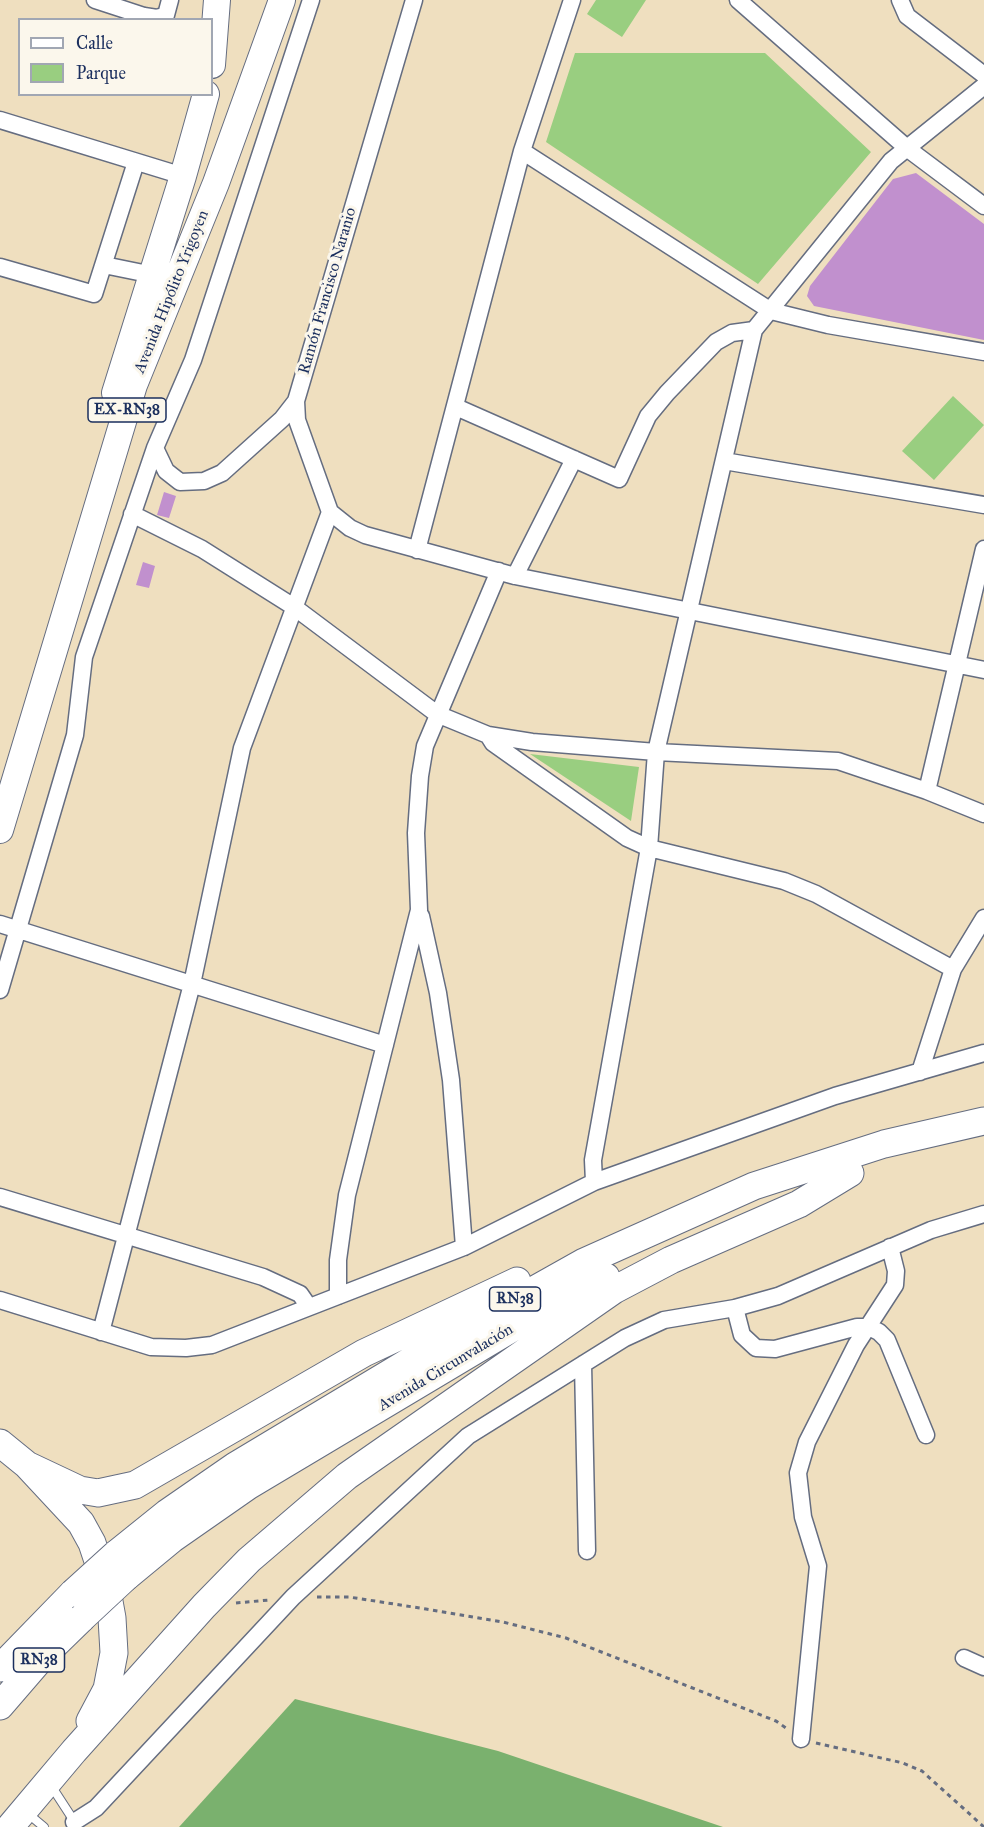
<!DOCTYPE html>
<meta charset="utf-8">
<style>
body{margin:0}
#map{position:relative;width:984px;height:1827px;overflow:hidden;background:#efdfbf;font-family:"IM FELL Great Primer",serif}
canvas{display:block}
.legend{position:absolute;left:18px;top:18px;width:195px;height:78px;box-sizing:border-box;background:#fbf7ec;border:2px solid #a1a7b3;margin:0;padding:8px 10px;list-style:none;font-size:18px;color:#1b2f5e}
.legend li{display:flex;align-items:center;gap:12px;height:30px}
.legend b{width:30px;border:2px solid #a1a7b3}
</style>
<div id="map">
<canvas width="984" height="1827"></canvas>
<ul class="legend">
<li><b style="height:8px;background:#fff"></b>Calle</li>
<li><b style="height:16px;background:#99ce80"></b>Parque</li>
</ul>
</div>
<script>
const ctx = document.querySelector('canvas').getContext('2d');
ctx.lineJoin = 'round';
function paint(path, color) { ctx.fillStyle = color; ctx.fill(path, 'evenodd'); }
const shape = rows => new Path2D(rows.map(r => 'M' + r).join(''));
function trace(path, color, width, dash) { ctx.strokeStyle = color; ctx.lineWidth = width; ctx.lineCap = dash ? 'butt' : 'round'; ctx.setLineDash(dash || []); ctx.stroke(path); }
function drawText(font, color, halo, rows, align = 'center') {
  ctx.font = font + ' "IM FELL Great Primer",serif'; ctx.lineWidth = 6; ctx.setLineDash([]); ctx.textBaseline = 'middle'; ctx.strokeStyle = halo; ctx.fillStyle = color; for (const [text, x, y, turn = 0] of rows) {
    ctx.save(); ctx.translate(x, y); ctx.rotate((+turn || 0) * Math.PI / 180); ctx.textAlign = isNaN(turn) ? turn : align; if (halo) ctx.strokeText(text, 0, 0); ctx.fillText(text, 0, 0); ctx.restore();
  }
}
const green = shape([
 [596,0,646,0,622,37,587,14],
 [575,53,765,53,871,152,758,284,546,142],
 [953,396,984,425,934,480,902,451],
 [530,754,639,767,631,821]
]);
const forest = shape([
 [295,1699,498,1751,723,1827,179,1827]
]);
const building = shape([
 [916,173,984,224,984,340,814,306,807,296,810,286,893,179],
 [164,492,176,496,169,518,157,515],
 [143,562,155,566,149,588,136,585]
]);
const path = shape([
 [317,1597,349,1597,426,1609,503,1622,566,1638,776,1721,786,1728],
 [236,1603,269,1600],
 [816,1743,903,1763,922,1771,984,1827]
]);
const service = shape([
 [50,1784,76,1824],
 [26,1812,44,1827]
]);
const minor = shape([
 [95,0,144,16,157,18,166,15,170,0],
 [738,0,908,149,984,206],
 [900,0,907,16,984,75],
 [0,120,183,176],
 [522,151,771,311,828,325,984,352],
 [104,265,153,275],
 [0,267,94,294,136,162],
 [296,401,297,420,330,512,350,528,365,535,515,576,984,670],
 [456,407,619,479,648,416,667,393,716,342,732,333,754,330],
 [155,448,166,471,180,482,204,481,222,473,282,419,296,401,414,0],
 [724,461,984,505],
 [132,514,202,549,294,607,437,714,488,735,532,742,656,752,838,761,927,791,984,814],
 [417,550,522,151,572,0],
 [515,576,574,459],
 [488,735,493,743,627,838,649,848,784,881,816,894,953,969],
 [927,791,984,549],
 [421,916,438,993,451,1080,464,1247],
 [0,924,385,1045],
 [0,990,75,735,84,657,155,448,193,360,311,0],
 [920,1072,953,969,984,918],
 [594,1182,835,1096,984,1053],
 [0,1197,263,1277,300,1294,309,1307],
 [338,1296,338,1260,347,1195,419,910,416,833,420,776,425,746,499,571],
 [0,1300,151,1347,186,1348,212,1345,464,1247,594,1182,593,1160,649,848,656,752,754,330,891,161,984,86],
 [735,1308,742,1335,756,1348,775,1349,857,1327,869,1327,879,1332,887,1340,926,1435],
 [101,1332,192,984,242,748,330,512],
 [583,1364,587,1551],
 [964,1658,984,1667],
 [801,1739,818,1566,803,1517,798,1473,807,1442,856,1345,895,1285,896,1271,890,1247],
 [74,1822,96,1808,293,1597,468,1436,625,1338,664,1320,735,1308,778,1296,931,1230,984,1214]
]);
const primary = shape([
 [212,65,217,0],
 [115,393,183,176,206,94],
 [0,830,134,385,216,183,282,0]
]);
const trunk = shape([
 [0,1443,27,1465,81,1523,92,1543,106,1585,112,1618,114,1653,107,1689,90,1721],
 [27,1465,80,1490,98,1493,135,1485,364,1353,517,1281],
 [116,1554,167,1513,235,1466,445,1340,584,1262,754,1186,884,1144,984,1121],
 [126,1577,172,1539,248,1486,526,1320,606,1277],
 [0,1668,73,1593],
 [0,1706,44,1655,82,1618],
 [10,1827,74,1751,204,1606,249,1560,347,1476,614,1290,671,1260,799,1204,850,1173]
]);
const trunkBridge = shape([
 [73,1593,116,1554],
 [82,1618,126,1577]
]);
const shields = [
 [127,410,78],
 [515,1299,51],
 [39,1660,51]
];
const shieldNames = [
 ["EX-RN38",127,410],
 ["RN38",515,1299],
 ["RN38",39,1660]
];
const streetNames = [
 ["Ramón Francisco Naranio",328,291,-74],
 ["Avenida Hipólito Yrigoyen",172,292,-68],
 ["Avenida Circunvalación",446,1368,-31]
];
paint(green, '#99ce80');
paint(forest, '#7ab16e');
paint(building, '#c190ce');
trace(service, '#656d80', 10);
trace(minor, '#656d80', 19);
trace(primary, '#656d80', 28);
trace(trunk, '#656d80', 29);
trace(path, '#656d80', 3, [4.5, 4.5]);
trace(service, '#fff', 8);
trace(minor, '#fff', 16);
trace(primary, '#fff', 26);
trace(trunk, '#fff', 27);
trace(trunkBridge, '#656d80', 29, []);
trace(trunkBridge, '#fff', 27);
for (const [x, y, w] of shields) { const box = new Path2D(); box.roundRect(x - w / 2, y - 12, w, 24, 4.5); ctx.fillStyle = '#fbf7ec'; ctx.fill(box); trace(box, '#1b2f5e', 1.5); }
drawText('bold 15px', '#1b2f5e', null, shieldNames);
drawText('16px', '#1b2f5e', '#fbf7ec', streetNames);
</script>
